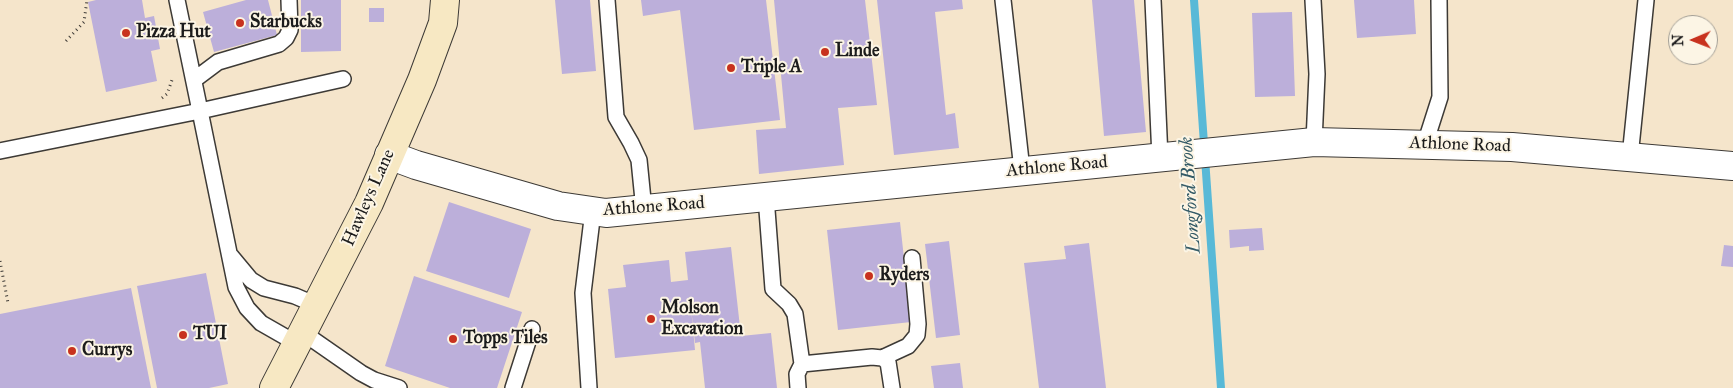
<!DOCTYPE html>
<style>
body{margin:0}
#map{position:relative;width:1733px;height:388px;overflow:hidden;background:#f5e5cb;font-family:"IM FELL Great Primer",serif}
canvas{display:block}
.north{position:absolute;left:1668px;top:15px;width:50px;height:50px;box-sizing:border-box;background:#fcf5e5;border:1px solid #a29e95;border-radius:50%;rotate:269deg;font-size:14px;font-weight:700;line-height:20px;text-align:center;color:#1c1c1c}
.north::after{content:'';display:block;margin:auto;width:18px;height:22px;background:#c8321e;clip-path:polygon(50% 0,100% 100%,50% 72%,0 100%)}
</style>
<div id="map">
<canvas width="1733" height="388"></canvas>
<div class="north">N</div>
</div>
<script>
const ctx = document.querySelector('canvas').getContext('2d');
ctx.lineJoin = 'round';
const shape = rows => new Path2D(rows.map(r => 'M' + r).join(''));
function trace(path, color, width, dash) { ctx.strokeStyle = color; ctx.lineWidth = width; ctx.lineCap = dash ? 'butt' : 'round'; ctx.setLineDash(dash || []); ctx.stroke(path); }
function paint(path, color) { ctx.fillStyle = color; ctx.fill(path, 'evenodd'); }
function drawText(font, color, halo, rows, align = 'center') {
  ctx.font = font + ' "IM FELL Great Primer",serif'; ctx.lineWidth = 4; ctx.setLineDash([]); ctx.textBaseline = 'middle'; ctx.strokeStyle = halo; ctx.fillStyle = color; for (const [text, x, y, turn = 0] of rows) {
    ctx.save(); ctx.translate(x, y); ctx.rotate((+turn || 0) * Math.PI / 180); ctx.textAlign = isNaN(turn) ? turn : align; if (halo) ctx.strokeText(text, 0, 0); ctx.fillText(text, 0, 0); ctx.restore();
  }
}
const stream = shape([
 [1194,0,1221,388]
]);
const building = shape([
 [96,0,142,0,145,18,154,16,160,49,151,51,157,81,106,92,88,2],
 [246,0,268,0,277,35,214,52,203,12],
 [301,0,341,0,341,51,301,52],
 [555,0,590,0,596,71,562,74],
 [641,0,766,0,780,120,694,130,680,10,643,16],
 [774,0,865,0,877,105,838,108,844,165,759,174,756,130,786,128],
 [877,0,962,0,963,9,935,12,946,115,955,113,959,148,894,155],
 [1092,0,1134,0,1146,132,1104,136],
 [1354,0,1414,0,1416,34,1357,38],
 [369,8,384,8,384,22,369,22],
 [1292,12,1295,96,1255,97,1252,13],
 [449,202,531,229,509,298,426,271],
 [900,222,911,322,838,330,827,230],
 [1262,228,1264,250,1249,251,1249,246,1230,248,1229,230],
 [949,241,960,335,936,338,925,244],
 [1089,243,1106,388,1039,388,1024,263,1066,259,1064,246],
 [1724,245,1733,246,1733,267,1721,266],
 [731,247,741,336,771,333,777,388,705,388,700,342,695,343,691,308,695,350,615,358,608,289,626,287,623,265,669,260,671,282,688,280,685,252],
 [206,273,228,384,209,388,157,388,137,286],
 [414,276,522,312,497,388,450,388,385,366],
 [131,288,151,388,0,388,0,314],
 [960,363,963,388,934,388,931,366]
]);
const path = shape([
 [66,41,84,22,87,0],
 [162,98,167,94,172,80],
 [0,261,8,303]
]);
const lane = shape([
 [177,0,200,111,343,79],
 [607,0,616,117,631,143,639,160,644,210],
 [1003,0,1022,170],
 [1153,0,1160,158],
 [1313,0,1317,74,1314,142],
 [194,80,218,62,279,44,286,38,290,30,289,0],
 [1425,144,1440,97,1439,0],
 [0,151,200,111,236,287,247,308,261,323,296,343],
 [1630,157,1646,0],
 [766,197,773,289,789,304,795,314,802,364,797,374,798,388],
 [231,256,251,280,264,288,295,296,316,305],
 [302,332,361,373,374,380,399,388],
 [882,358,908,346,917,335,918,324,912,258],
 [802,364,872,357,882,358,888,362,892,388],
 [513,388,532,329],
 [589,388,583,293,593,211]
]);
const street = shape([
 [389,155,416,165,558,206,606,213,1314,142,1512,147,1733,166]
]);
const secondary = shape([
 [274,388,369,203,422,80,443,23,445,0]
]);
const markers = [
 [240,23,5,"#c8321e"],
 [126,33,5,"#c8321e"],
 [825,52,5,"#c8321e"],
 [731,68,5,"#c8321e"],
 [869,276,5,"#c8321e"],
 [651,319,5,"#c8321e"],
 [183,335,5,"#c8321e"],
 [453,339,5,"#c8321e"],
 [72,351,5,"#c8321e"]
];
const poiNames = [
 ["Starbucks",250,23],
 ["Pizza Hut",136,33],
 ["Linde",835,52],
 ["Triple A",741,68],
 ["Ryders",879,276],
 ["Molson",661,309],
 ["Excavation",661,330],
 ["TUI",193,335],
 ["Topps Tiles",463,339],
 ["Currys",82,351]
];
const streetNames = [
 ["Athlone Road",1460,145,2],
 ["Athlone Road",1057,167,-5],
 ["Hawleys Lane",369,198,-66],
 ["Athlone Road",654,207,-4]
];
const waterNames = [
 ["Longford Brook",1191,195,-94]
];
trace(stream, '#58b9d7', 8);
paint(building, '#bcafda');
trace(lane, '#3d3a36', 18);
trace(street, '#3d3a36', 30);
trace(secondary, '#3d3a36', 30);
trace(path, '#3d3a36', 3, [1, 4]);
trace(lane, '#fff', 15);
trace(street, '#fff', 28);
trace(secondary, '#f7e8c3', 28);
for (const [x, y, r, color] of markers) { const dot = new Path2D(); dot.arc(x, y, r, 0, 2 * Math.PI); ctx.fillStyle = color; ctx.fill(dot); trace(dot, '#fcf5e5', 2); }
drawText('bold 18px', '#1c1c1c', '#fcf5e5', poiNames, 'left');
drawText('18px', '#1c1c1c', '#fcf5e5', streetNames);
drawText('italic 19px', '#345b67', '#fcf5e5', waterNames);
</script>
